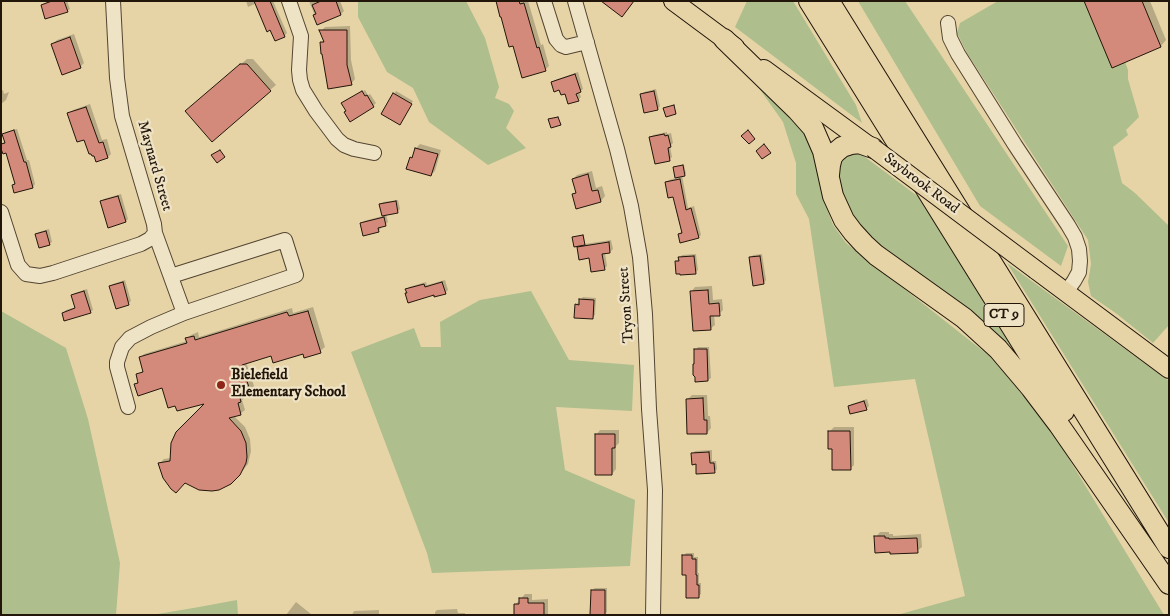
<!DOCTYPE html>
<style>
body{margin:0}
#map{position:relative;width:1170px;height:616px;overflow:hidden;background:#e6d4a7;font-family:"IM FELL DW Pica",serif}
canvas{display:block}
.frame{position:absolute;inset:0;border:2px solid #22150a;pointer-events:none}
</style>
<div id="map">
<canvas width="1170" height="616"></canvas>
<div class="frame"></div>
</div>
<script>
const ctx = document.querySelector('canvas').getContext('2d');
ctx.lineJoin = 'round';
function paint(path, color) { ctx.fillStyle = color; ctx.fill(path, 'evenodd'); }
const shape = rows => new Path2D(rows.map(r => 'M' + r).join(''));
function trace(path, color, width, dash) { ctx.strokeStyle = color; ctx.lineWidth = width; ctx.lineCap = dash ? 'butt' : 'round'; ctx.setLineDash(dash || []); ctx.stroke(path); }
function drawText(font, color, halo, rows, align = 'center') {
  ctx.font = font + ' "IM FELL DW Pica",serif'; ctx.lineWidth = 4.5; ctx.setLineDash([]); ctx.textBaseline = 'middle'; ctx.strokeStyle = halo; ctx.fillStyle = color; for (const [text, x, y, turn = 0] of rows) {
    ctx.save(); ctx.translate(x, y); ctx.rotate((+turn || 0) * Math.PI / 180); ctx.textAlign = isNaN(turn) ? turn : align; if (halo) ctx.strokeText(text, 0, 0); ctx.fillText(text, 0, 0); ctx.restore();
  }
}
const green = shape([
 [358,1,466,1,485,38,499,87,495,98,509,104,514,111,506,128,526,148,488,165,429,122,413,88,387,72,358,17],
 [747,1,793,1,856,105,862,123,735,27],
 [858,1,905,1,1068,246,1061,266,980,206],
 [998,1,1084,1,1112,67,1125,62,1128,70,1128,79,1139,117,1126,130,1128,135,1113,147,1122,183,1135,193,1169,226,1169,325,1153,343,1117,314,1091,296,1088,282,1091,264,1088,240,967,53,957,33,960,23],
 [756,84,810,135,825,200,824,201,833,225,846,243,992,358,1052,431,1164,615,897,615,965,596,915,379,834,387,809,219,796,194,796,163,783,122],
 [854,151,861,154,920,198,1011,346,1018,360,872,241,855,225,840,191,837,164,838,161],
 [1007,263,1169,381,1169,523],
 [531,291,569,360,634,365,632,411,556,407,565,470,635,500,630,566,432,573,427,553,351,352,414,328,421,347,441,347,440,322,480,300],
 [1,311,66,348,88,419,120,563,116,615,1,615],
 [237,600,238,615,152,615,199,607]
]);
const shadow = shape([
 [49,1,67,1,70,9,67,11,42,5,45,3],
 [246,1,273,1,287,33,284,36,257,3,248,7],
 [309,1,340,1,344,11,341,14,318,23],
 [497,1,528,1,541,45,543,44,549,66,545,70,514,45],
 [1085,1,1150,1,1166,40,1161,46],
 [350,26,351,60,355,79,351,84,322,43,325,40,321,31,325,27],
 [74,34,84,63,80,67,52,44,57,40],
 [247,59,253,59,276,85,270,90,193,105],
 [578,72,583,89,579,92,581,97,578,100,552,83,555,80],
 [656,89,660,106,658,109,641,95,644,92],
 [3,90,4,94,9,92,6,100,1,104,1,91],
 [365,90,368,95,370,94,376,103,373,106,347,110,344,103],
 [396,91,413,101,402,121,394,94],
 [90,104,102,140,107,139,111,154,108,157,95,154,69,114,73,110],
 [17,129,27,160,29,160,35,184,33,187,15,191,13,185,16,182,7,151,1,144,6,141,4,134,6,132],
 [667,132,667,134,671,133,673,143,670,146,672,157,670,159,651,138,653,135],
 [420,144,441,150,435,171,431,175,411,158,414,154,416,148],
 [684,165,686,174,682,175,688,208,694,206,701,235,698,237,679,234,682,231,674,195,666,182,669,180,676,178,674,168,675,167],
 [592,171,596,188,602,186,605,196,601,201,577,208,573,195,576,192,573,179,577,175],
 [121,194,128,219,126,221,102,201,104,199],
 [398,200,400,209,397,212,386,214,388,222,385,225,381,226,381,228,379,230,364,234,362,223,364,221,383,216,381,205,383,202],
 [49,229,52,242,49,244,36,234,39,232],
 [584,235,585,244,611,240,613,249,610,252,605,253,607,266,604,269,579,247,581,244,573,237],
 [696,254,698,270,695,273,676,262,682,255],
 [762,254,766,280,764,283,751,258,753,255],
 [125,280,131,301,129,303,116,307,110,286,113,284],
 [445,280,448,290,445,293,435,294,408,292,407,289,409,287,426,282,427,285],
 [712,286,713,300,722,299,723,310,719,314,714,315,715,325,710,329,691,292,695,287],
 [87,289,93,310,90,312,63,313,66,310,76,307,73,295,75,293],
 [583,297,596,298,595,315,592,318,576,305],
 [313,307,325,347,320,351,272,354,246,362,255,389,251,393,244,395,245,397,242,400,245,410,240,414,234,416,245,427,250,439,251,451,248,464,240,474,159,464,164,459,171,458,208,401,163,387,135,385,139,381,137,375,144,370,140,358,144,354,187,341,187,339,191,335,198,332,199,337,292,308,293,313],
 [698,347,709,347,711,378,708,380,695,350],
 [692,395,707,395,708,416,710,416,711,428,707,433,687,400],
 [867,399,869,406,866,409,849,406,852,404],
 [834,427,854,427,854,465,850,469,833,448,829,432],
 [600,430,619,430,619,443,616,446,616,469,612,474,596,435],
 [712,450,712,461,716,461,717,469,714,472,697,463,692,454,695,451],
 [880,532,889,532,889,534,893,534,893,536,921,534,922,547,917,551,876,537],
 [686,553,694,553,694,557,698,557,698,573,699,573,699,583,701,583,701,594,698,597,687,574,684,556],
 [595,588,607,588,607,612,604,615,592,590],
 [525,594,532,594,532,600,548,599,548,614,547,615,515,615,515,605],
 [296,602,311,614,310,615,286,615],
 [457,609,458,613,465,613,465,615,435,615,435,612,437,610],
 [379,610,379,615,352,615,354,611]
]);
const building = shape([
 [52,1,64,1,68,12,45,19,41,5,52,1],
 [254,1,270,1,285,37,275,41,270,30,267,32,254,1],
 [321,1,336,1,341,15,317,25,313,15,316,14,312,5,321,1],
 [496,1,519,1,520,4,524,3,537,48,539,47,546,71,522,78,513,46,509,47,501,17,500,17,496,1],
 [601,1,634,1,622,17,601,1],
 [1084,1,1142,1,1161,47,1112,68,1084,1],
 [319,30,347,30,347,65,352,85,328,89,322,54,321,54,320,42,324,42,319,30],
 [70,37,81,68,62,75,51,44,70,37],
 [240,64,247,64,271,91,212,142,185,111,240,64],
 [575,74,581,92,576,94,579,101,568,104,565,94,561,95,559,90,554,92,551,82,575,74],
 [362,91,365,96,367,95,374,107,350,122,344,112,346,111,341,103,362,91],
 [654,91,658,110,644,113,640,94,654,91],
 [393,93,412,104,400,125,381,114,393,93],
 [674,105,676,114,666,117,663,108,674,105],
 [86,107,99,143,103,142,108,158,96,162,94,156,92,156,91,154,89,154,84,140,77,142,67,113,86,107],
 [558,117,561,125,551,128,548,119,558,117],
 [14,130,24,162,26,162,33,188,14,193,12,185,15,184,6,153,3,154,1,149,1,144,5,143,2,134,14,130],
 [748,130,755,139,749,144,741,136,748,130],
 [664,134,665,136,668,135,671,147,668,148,670,161,655,164,649,137,664,134],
 [764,144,771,153,762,159,756,151,764,144],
 [415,148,438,154,431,176,406,169,410,157,412,158,415,148],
 [220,150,225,157,217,163,211,155,220,150],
 [683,165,685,176,675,178,673,167,683,165],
 [588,174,592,191,598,190,601,202,576,209,572,194,576,193,572,179,588,174],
 [680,179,686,210,691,208,699,238,680,243,678,234,682,233,673,197,668,198,665,182,680,179],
 [118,196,126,222,108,228,100,201,118,196],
 [396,201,398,213,382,216,379,204,396,201],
 [384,217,386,226,378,228,379,232,363,236,360,223,384,217],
 [46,231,50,245,39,248,35,234,46,231],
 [583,235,585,245,574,247,572,237,583,235],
 [609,242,610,253,602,254,605,270,591,272,589,258,579,260,577,247,609,242],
 [694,256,696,274,680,275,680,274,676,274,675,261,679,261,678,257,694,256],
 [760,256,764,284,753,286,749,257,760,256],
 [123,282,129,305,116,309,109,286,123,282],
 [442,282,446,294,434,297,434,295,408,303,405,293,407,293,405,289,424,284,425,287,442,282],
 [708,290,709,304,719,303,720,316,710,316,711,330,693,331,690,291,708,290],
 [84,291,91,313,64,321,62,313,75,308,71,295,84,291],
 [579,299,594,300,593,319,574,318,575,304,579,305,579,299],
 [308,311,321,353,304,358,303,354,273,363,271,356,242,365,251,394,240,398,241,402,238,403,241,415,229,418,241,431,246,443,247,457,246,463,240,475,231,484,219,490,212,491,199,490,185,483,176,493,171,489,163,478,158,463,170,461,171,443,176,432,204,404,177,411,175,406,168,408,162,388,138,396,134,384,138,383,136,374,143,372,139,357,187,343,185,338,194,336,195,340,287,312,289,316,308,311],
 [694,349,707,349,708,381,695,382,695,377,693,375,693,364,694,364,694,349],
 [703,398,704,420,707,420,707,434,687,434,686,399,703,398],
 [864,401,867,410,850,414,848,406,864,401],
 [828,431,850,431,851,470,832,470,832,449,828,449,828,431],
 [595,434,615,434,615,448,612,448,612,475,595,475,595,434],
 [709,452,710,463,714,463,715,473,696,474,696,464,692,465,691,453,709,452],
 [874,536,885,536,885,538,889,538,889,539,917,538,918,553,890,554,890,552,875,553,874,536],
 [682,555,692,555,692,559,696,559,696,575,697,575,697,585,699,585,699,598,686,598,686,575,682,575,682,555],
 [591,590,605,590,605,615,590,615,591,590],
 [519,598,528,598,528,603,544,603,544,615,514,615,514,604,519,604,519,598]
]);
const minor = shape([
 [289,1,301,36,299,70,300,80,303,90,316,111,337,139,344,145,354,149,374,153],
 [544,1,556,39,561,45,566,47,587,42],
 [575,1,617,149,631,206,640,257,645,314,649,409,655,490,653,615],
 [948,23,950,38,958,54,1015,145,1068,225,1075,237,1079,249,1080,261,1079,272,1074,281,1066,292],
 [1,212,18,265,26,274,40,276,53,273,141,244,150,239,155,233,154,224,122,116,117,78,113,1],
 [155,233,184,313],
 [128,407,117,367,117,362,122,347,130,338,151,327,184,313,296,275,285,240,171,276]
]);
const major = shape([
 [673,1,735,47],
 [764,69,872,148],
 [1036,270,1169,369]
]);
const highway = shape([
 [809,1,1064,411],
 [829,1,1169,548],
 [724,39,797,110,813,128,823,151,833,196,844,220,853,232,864,244,876,255,964,318,998,349,1031,388,1059,425,1169,584],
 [829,175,830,165,832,157,836,152,842,147,851,144,859,143,873,148]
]);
const majorBridge = shape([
 [873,148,1036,270]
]);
const markers = [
 [221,385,5,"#8f2418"]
];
const shields = [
 [1004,315,40]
];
const shieldNames = [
 ["CT 9",1004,315]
];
const streetNames = [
 ["Maynard Street",154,166,74],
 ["Saybrook Road",921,184,37],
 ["Tryon Street",627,305,-94]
];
const poiNames = [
 ["Bielefield",231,376],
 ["Elementary School",231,393]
];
paint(green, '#aebe8c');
paint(shadow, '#0003');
paint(building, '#d38a7a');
trace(building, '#22150a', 1);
trace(minor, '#534531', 16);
trace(major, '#22150a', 20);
trace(highway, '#22150a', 22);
trace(minor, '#efe3c6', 14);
trace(major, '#e6d4a7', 18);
trace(highway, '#e6d4a7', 20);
trace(majorBridge, '#22150a', 20, []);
trace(majorBridge, '#e6d4a7', 18);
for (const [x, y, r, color] of markers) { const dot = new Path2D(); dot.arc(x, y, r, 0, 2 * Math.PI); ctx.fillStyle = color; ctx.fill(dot); trace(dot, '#efe3c6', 2); }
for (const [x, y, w] of shields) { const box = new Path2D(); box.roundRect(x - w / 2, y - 11.5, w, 23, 4); ctx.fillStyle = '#efe3c6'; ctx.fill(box); trace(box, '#22150a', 1); }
drawText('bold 14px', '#22150a', null, shieldNames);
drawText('15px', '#22150a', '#efe3c6', streetNames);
drawText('bold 15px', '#22150a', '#efe3c6', poiNames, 'left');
</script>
